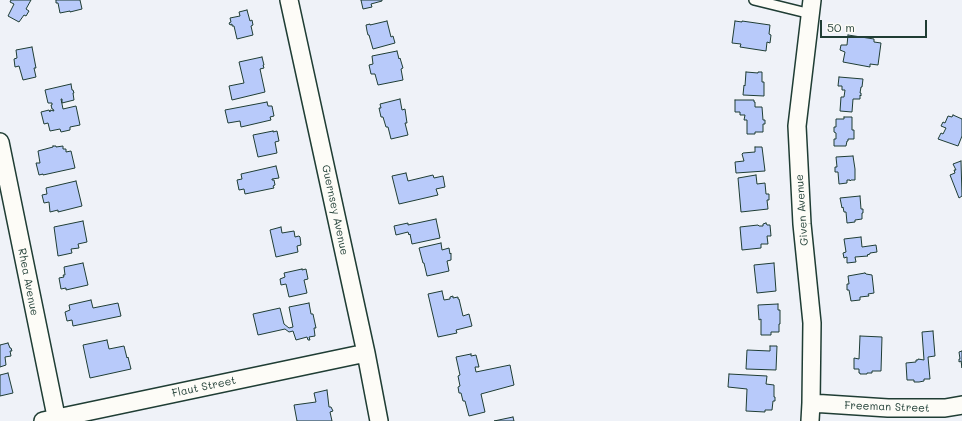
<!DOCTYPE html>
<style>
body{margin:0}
#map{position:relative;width:962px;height:421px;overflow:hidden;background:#eff2f8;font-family:Mali,sans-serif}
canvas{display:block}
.scale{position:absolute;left:820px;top:20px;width:107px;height:18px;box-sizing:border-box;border:2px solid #1f3d34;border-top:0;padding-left:5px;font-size:12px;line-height:14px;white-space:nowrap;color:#1f3d34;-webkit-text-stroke:3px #fdfcf7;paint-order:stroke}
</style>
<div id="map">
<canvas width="962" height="421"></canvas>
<div class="scale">50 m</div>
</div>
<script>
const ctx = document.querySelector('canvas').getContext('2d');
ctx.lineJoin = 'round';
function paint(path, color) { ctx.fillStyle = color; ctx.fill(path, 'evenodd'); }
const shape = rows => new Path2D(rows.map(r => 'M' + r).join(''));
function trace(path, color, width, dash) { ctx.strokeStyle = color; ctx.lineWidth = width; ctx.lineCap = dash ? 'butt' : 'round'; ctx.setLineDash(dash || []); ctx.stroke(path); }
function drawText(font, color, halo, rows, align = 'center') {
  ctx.font = font + ' Mali,sans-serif'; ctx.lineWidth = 3.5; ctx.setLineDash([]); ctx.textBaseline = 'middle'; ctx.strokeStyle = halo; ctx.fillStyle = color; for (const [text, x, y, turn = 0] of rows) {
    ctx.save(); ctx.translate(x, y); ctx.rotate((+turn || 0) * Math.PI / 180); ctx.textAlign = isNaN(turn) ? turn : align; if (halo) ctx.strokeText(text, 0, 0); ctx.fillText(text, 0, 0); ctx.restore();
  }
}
const building = shape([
 [11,0,31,0,26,9,29,11,26,16,24,15,19,22,8,16,14,4,10,2,11,0],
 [56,0,80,0,82,9,70,12,70,11,60,13,58,3,56,3,56,0],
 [361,0,382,0,382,1,371,4,372,7,363,9,361,0],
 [247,10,250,21,252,20,253,25,251,26,253,35,237,39,234,26,232,26,232,24,230,25,229,23,231,22,230,18,240,16,239,12,247,10],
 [387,21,391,37,393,36,395,43,373,49,369,35,368,35,367,31,366,25,370,24,370,25,387,21],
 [735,21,742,22,742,21,770,25,769,34,771,35,770,43,767,42,766,51,740,47,741,44,732,43,735,21],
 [848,35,874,39,874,42,881,43,878,65,870,64,870,67,843,62,845,52,840,50,841,45,847,45,848,35],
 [32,47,36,68,34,68,36,77,23,80,19,66,15,67,14,59,17,58,16,50,32,47],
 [397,51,399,59,400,58,403,68,401,69,403,80,378,85,375,74,371,74,369,65,373,64,372,56,397,51],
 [262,57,264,65,263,65,264,68,260,69,265,92,232,100,229,86,244,83,239,62,262,57],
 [746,72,758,73,758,72,762,72,762,82,764,82,764,96,743,95,744,85,745,86,746,72],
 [839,77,863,79,862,87,861,87,860,93,861,93,861,96,860,95,860,99,853,99,852,112,840,111,841,97,844,97,845,90,842,90,842,86,838,86,839,77],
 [71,84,72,90,73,90,74,93,73,93,74,100,62,103,62,99,61,99,63,109,76,106,80,125,70,127,70,130,61,132,60,129,50,131,48,123,44,124,41,112,49,110,50,112,50,110,54,111,53,109,52,109,51,105,52,105,52,103,48,103,45,90,71,84],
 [400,99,402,110,405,109,407,123,405,123,408,135,391,139,388,127,386,127,383,117,381,117,379,108,381,108,380,104,400,99],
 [735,100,754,100,754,102,755,102,755,107,762,107,763,120,765,120,765,124,763,124,763,132,755,132,755,134,747,134,747,120,744,120,745,115,740,115,740,112,735,112,735,100],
 [267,102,268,106,272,106,274,116,270,117,271,120,241,127,240,121,228,123,225,110,267,102],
 [953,115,962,119,962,136,958,146,938,139,941,133,943,134,946,128,941,126,943,122,945,123,948,116,952,117,953,115],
 [844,117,852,117,852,130,854,130,854,139,848,139,848,141,847,141,846,146,834,146,834,139,836,139,836,133,834,132,834,127,836,127,836,119,844,119,844,117],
 [273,131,273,132,277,131,279,141,275,142,277,153,258,157,253,135,273,131],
 [53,146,56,146,56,147,63,146,63,149,66,149,66,152,71,151,75,168,43,175,43,174,39,175,36,163,40,163,38,151,53,147,53,146],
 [755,147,762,147,765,171,736,173,735,162,744,161,742,154,743,153,755,152,755,147],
 [853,156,855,169,855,180,851,180,850,181,850,180,847,180,847,183,839,184,838,172,835,172,835,167,837,167,836,157,853,156],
 [961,161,962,196,959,198,950,175,955,173,954,170,956,170,953,164,961,161],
 [276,166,279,178,272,179,272,180,274,180,275,185,273,186,274,188,245,194,244,189,239,190,237,180,242,179,241,174,276,166],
 [406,173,408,181,433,175,434,178,443,176,445,187,436,189,438,195,399,204,392,176,406,173],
 [756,175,757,184,765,183,766,194,769,194,769,200,767,200,768,209,741,212,738,178,756,175],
 [76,181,82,206,58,212,58,210,50,212,49,202,44,203,42,195,47,194,46,188,76,181],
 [860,196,861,209,863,209,863,213,862,213,862,219,855,220,855,222,847,223,846,212,844,212,843,207,842,208,840,198,860,196],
 [436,219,440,238,412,244,410,234,409,235,408,232,396,235,394,226,408,223,408,225,436,219],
 [83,221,87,242,78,244,79,248,71,249,72,253,58,256,54,227,83,221],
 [766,223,767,225,770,225,771,236,767,236,768,244,761,244,761,248,742,250,740,227,758,225,759,226,763,226,763,224,766,223],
 [281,227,282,233,294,231,295,237,299,236,300,237,301,245,297,246,298,252,276,257,270,230,281,227],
 [861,237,862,247,876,245,877,252,870,253,870,254,867,255,868,256,855,257,856,262,847,263,847,257,844,258,843,253,846,252,844,239,861,237],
 [441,243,442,250,449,248,450,254,451,253,451,260,447,261,449,271,427,276,424,263,423,263,419,248,441,243],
 [83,263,88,285,66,290,66,288,61,289,59,278,64,277,63,275,65,275,64,267,83,263],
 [774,263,776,291,757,293,754,265,774,263],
 [302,269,302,270,306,269,308,279,304,280,307,293,289,297,286,284,281,285,280,279,285,277,284,273,302,269],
 [865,273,866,274,872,275,874,293,868,294,869,296,860,297,860,300,851,301,849,290,847,290,847,284,849,284,848,276,865,273],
 [442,291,444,300,450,299,450,297,453,296,453,298,458,297,458,299,459,299,463,316,469,314,472,326,456,330,457,333,438,337,428,294,442,291],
 [91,300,93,308,118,303,121,316,73,326,72,320,67,321,65,312,70,310,69,305,91,300],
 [309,303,311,314,313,314,316,328,314,328,315,336,309,337,310,340,308,340,307,337,296,340,293,331,289,332,285,329,258,335,253,314,280,308,284,324,289,328,293,327,289,307,309,303],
 [778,304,778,310,780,310,780,324,779,324,779,332,771,332,771,335,761,335,761,319,759,320,758,305,778,304],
 [933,331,935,356,928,357,930,379,924,379,924,381,919,382,914,382,914,380,907,380,906,363,916,362,916,360,918,360,918,359,924,360,922,332,933,331],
 [860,336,882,337,881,371,872,371,872,373,867,373,867,374,860,374,860,373,859,373,859,369,854,369,854,358,859,359,860,336],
 [107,340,109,349,124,346,127,358,128,357,131,369,90,378,83,345,107,340],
 [8,343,10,348,11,348,12,351,10,351,11,356,5,357,6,365,0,367,0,345,8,343],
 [770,346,777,346,776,370,746,369,747,350,770,351,770,346],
 [962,351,962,368,961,361,959,362,959,359,960,359,959,352,962,351],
 [471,354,471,356,476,355,479,367,475,367,476,372,510,365,514,385,481,394,485,412,469,416,465,401,463,401,461,393,459,393,458,387,460,386,458,376,460,375,456,357,471,354],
 [8,373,13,393,0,396,0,375,8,373],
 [729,374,767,376,766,384,774,385,774,397,775,397,775,401,773,401,772,410,765,410,765,412,746,411,747,389,728,387,729,374],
 [327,390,329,407,331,407,333,411,330,412,332,421,297,421,294,405,316,402,314,393,327,390],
 [513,417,514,421,494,421,513,417]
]);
const service = shape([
 [754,0,811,14]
]);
const minor = shape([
 [289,0,366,353,379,421],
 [0,142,57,421],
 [811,403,888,408,945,408,962,405],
 [43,421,366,353],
 [810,421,811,403,812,323,802,224,797,126,812,0]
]);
const streetNames = [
 ["Guernsey Avenue",335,210,78],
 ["Given Avenue",802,210,-94],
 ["Rhea Avenue",28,282,79],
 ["Flaut Street",204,387,-12],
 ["Freeman Street",887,407,2]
];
paint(building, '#b8cafa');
trace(building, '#1f3d34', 1);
trace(service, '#1f3d34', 12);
trace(minor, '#1f3d34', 20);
trace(service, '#fdfcf7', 9);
trace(minor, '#fdfcf7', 17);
drawText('11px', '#1f3d34', '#fdfcf7', streetNames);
</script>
